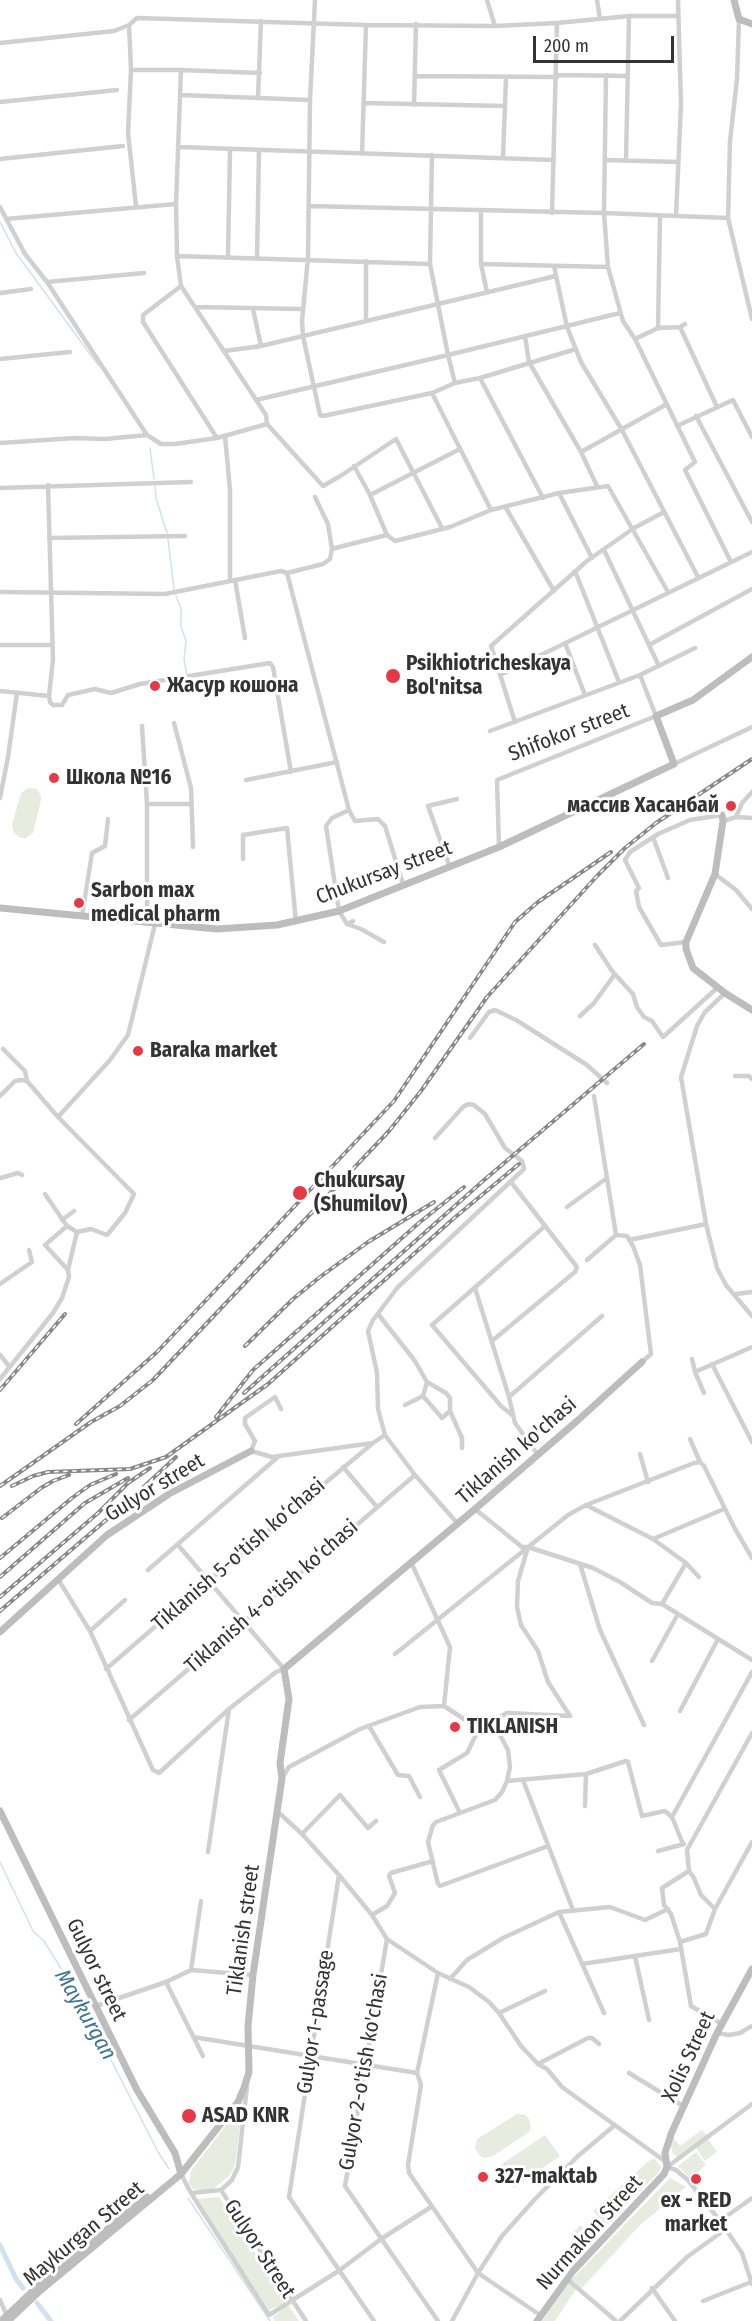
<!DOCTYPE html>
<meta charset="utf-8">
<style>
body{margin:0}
#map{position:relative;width:752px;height:2321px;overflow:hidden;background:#fff;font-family:"Fira Sans Condensed",sans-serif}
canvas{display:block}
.scale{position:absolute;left:533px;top:36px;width:141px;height:27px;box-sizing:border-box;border:3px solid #333;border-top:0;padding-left:8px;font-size:18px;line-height:21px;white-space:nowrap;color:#333;-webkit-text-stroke:4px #fff;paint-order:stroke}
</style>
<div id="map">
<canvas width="752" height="2321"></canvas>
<div class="scale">200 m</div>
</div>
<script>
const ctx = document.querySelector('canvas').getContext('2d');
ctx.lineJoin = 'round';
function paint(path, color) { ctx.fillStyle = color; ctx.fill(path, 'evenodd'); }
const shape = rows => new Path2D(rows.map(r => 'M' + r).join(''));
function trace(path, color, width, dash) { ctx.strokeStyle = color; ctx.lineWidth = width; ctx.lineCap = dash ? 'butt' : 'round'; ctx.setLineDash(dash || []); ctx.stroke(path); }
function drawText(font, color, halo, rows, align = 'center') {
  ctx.font = font + ' "Fira Sans Condensed",sans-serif'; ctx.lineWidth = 6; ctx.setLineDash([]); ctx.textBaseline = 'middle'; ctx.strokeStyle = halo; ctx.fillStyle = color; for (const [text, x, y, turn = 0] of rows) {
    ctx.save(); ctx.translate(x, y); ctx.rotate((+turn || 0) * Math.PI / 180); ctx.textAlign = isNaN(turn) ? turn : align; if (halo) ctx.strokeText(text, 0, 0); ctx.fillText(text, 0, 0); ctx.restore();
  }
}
const green = shape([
 [28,788,37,789,41,796,41,800,33,833,26,838,21,838,14,833,12,825,21,793],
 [243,2103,235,2165,230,2175,213,2189,201,2190,193,2189,189,2183,191,2171],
 [517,2114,526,2115,529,2119,531,2128,529,2132,493,2156,484,2158,480,2156,475,2148,477,2139],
 [702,2130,707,2135,678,2157,673,2154,670,2144,672,2136,680,2146],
 [545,2135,560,2156,514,2188,499,2166],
 [708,2139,717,2152,705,2161,696,2148],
 [696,2152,706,2165,690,2178,678,2166],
 [655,2159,661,2167,659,2172,606,2225,593,2211,650,2160],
 [670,2178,686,2187,640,2225,582,2288,571,2280],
 [219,2197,287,2302,269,2310,197,2202,198,2199],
 [580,2225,595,2239,586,2248,572,2234],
 [568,2283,576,2289,555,2321,542,2321],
 [288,2305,299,2321,275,2321,273,2317]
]);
const stream = shape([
 [0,222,16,253,98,365],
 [150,448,154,479],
 [155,486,156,498,167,533],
 [168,539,174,590],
 [176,596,181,608,181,626,186,641,184,659,187,676],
 [0,1862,33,1931,44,1941,80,1999,158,2152,169,2169],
 [188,2198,270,2321]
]);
const canal = shape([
 [0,2245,16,2279,23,2288],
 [37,2303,51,2321]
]);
const street = shape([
 [315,0,310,100,308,258,302,321,303,336,320,415,323,416,432,393,455,383,480,378,543,498],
 [487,0,495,26],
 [597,0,600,19],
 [739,19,737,79,730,141,728,218,752,319],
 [129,25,131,70,128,133,136,206],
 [0,43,114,31,129,25,137,18,366,25,495,26,557,23,629,16,678,16],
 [131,70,181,70,260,73],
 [181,70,176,204,177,256,181,286,266,415,267,424],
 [557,75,628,76],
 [606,75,604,213,608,267,623,321,635,339,695,462,685,470,731,562],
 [415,76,557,77],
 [181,95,310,100],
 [258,97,261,21],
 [0,102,117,90],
 [364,103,505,106],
 [414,105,416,24],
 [179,147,554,160],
 [362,154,366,25],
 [503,158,506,78],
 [0,159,123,146],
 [606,160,678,162],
 [626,160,629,16],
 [309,206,604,213,728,218],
 [0,207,25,254,47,282,147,435,161,444,175,444,217,438,267,424],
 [481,210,481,264,487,292],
 [552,213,557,23],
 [676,216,681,104,678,0],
 [6,219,176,204],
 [177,256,430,264],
 [228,257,230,150],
 [257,257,259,150],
 [366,261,366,321],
 [481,264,608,267],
 [554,266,567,327,581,362,622,430,698,577],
 [47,282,144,273],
 [181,286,143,315,143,322,217,438],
 [0,293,31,289],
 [196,307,302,309],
 [253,309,261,346],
 [680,327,717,407],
 [658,328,660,215],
 [525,336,529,362,581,452,597,486],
 [635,339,658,328,680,327,685,324],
 [225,351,261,346,556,276],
 [0,359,70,352],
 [480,378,576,349],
 [455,383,448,355,620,313],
 [432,393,491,510],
 [256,400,448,355,430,264,432,155],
 [696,416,752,522],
 [267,424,323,486,342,475,396,439,442,528],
 [677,426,733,400,752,437],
 [225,436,230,490,230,581],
 [0,443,75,438,105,439,147,435],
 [581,452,667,404],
 [354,466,370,495,387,535],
 [48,485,53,660,49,696],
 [0,488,191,482],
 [559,493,592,558],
 [370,495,460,449],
 [315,497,328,524,332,549],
 [506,508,554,591],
 [49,538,185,536],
 [604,550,649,645],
 [575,571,619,682],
 [287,573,349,810,355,821,378,819,385,826,403,884],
 [235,580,245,638],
 [0,592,165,594,281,571,287,573,323,564,330,559,332,549,343,546,387,535,395,541,450,527,491,510,559,493,608,486,668,592],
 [565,643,585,695],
 [0,645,52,645],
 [659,666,649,645,752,589],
 [500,675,752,552],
 [0,691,49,696],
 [49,696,50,702,53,705,62,705,68,695,95,689,111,693,140,684,270,663,273,667,291,772],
 [515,722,491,646,587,561,634,528,664,512],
 [174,723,191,788,193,847],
 [142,726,147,804,147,923],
 [490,731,640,675,695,648],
 [674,764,752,727],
 [246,780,337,762],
 [0,798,8,757,17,693],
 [147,804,192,804],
 [736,817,752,818],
 [723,821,736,817,742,803,752,792],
 [653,837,668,878],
 [499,847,497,780,656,716,640,675],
 [243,859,243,835,287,828,296,922],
 [449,865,428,806,457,799],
 [715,874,736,890,752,909],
 [82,916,92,853,105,846,108,819],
 [353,921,347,924,361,929,384,942],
 [347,924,339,911,326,826,332,818,349,810],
 [686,942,661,945,639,907,636,891,639,888,625,860,630,852,658,834,690,820,722,815],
 [595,945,612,971,633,994,637,1007,644,1017,652,1021,663,1037,717,988],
 [725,993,705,1012,697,1026,681,1077,706,1224,717,1268,726,1285,752,1316],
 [580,1016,594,1003,615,974],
 [470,1038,489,1012,495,1010,516,1020,587,1065,607,1083],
 [3,1049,25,1071,27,1081],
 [735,1076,749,1076,752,1079],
 [0,1096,15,1081,22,1080,27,1081,58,1117,134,1194,125,1213,107,1235,91,1229,77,1232,68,1270,69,1277,62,1298,53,1313,0,1379],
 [594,1096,616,1235],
 [58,1117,110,1060,128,1035,155,924],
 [435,1138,463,1107,468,1104,474,1105,485,1114,505,1148,522,1161,524,1169,398,1287,373,1320,368,1331,377,1373,378,1409,385,1435,415,1475,458,1524],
 [0,1178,18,1173,22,1175],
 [45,1194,67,1226,77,1232],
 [567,1207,607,1178],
 [62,1220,74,1211],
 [67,1226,45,1245,68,1270],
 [629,1240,706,1224],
 [587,1260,616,1235,627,1236,633,1246,640,1265,651,1354,642,1362],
 [0,1284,32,1262,29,1250],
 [475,1288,509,1397,515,1423,538,1455],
 [736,1294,752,1292],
 [378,1314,415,1361,427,1382,446,1393,450,1398,450,1411,462,1438,462,1448],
 [492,1341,575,1272,577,1267,511,1182],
 [0,1355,9,1366],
 [692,1359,695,1372],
 [712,1364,752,1442],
 [704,1393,695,1372,752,1347],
 [423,1396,442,1418,450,1411],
 [509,1397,602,1316],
 [405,1405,423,1396,427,1382],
 [281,1409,275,1397,245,1418,245,1424,255,1441,251,1451,272,1457,373,1443,385,1435],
 [512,1415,501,1406,432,1325,545,1226],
 [690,1439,700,1462],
 [640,1454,648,1482],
 [343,1467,377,1507],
 [586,1505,653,1539,724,1509],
 [475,1509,522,1547,528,1547,593,1568,620,1582,652,1603,662,1604,752,1660],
 [653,1539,686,1563,699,1577],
 [528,1547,518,1581,517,1607,521,1625,538,1651,548,1682,570,1716],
 [411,1562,450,1647,444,1706],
 [580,1564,600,1630,644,1725],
 [148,1570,279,1456],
 [58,1579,90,1631,153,1770,159,1773,229,1709,276,1672,284,1669,178,1545],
 [662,1604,686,1563],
 [90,1631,125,1600],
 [395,1654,568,1515,586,1505,694,1463,700,1462,704,1466,734,1527,752,1558],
 [652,1661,678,1614],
 [106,1669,208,1581,373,1443],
 [680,1711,718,1639],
 [129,1720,415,1475],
 [493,1722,508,1750,510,1767,507,1781,502,1792,495,1800,436,1822,433,1825,428,1842,438,1884,440,1886,548,1846],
 [369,1726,398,1775,409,1776,420,1797],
 [282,1778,289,1767,360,1729,420,1707,444,1706,479,1729,507,1713,570,1716],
 [523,1780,573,1910],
 [507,1781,586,1774,626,1761,628,1762,642,1816,665,1811,672,1817],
 [585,1806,586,1774],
 [278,1812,302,1834,339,1875,372,1915,387,1939,438,1973,469,1987,489,2002,499,2013,521,2046,538,2064,547,2069,562,2087,666,2162],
 [460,1813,439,1770,467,1753,479,1729],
 [302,1834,340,1795,368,1828,376,1821],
 [683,1844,672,1817,752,1672],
 [658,1851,684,1844],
 [208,1852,229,1709],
 [689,1871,662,1888,664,1905,671,1914,680,1942,691,2006,722,2024],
 [339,1875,289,2197,374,2321],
 [715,1909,701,1895,694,1878,689,1871,687,1850,752,1733],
 [559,1912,604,2013],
 [372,1915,387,1906,395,1893,389,1876,391,1873,433,1861],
 [387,1939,345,2186,438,2321],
 [680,1942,706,1934,715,1909,752,1842],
 [635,1956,649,2020],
 [582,1964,681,1949],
 [191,1970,201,1901],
 [438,1973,417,2073,421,2085,408,2165,409,2173,478,2273,540,2315],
 [450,1979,467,1960,503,1938,559,1912,610,1907,645,1920,668,1909],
 [166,1982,203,2056],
 [96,2006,166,1982,191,1970,253,1975],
 [499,2013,545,1991],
 [717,2033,729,2035,740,2033,752,2026],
 [193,2037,417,2073],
 [538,2064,588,2038,592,2038,599,2044],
 [629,2073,683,2106],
 [667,2167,676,2170,688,2180,720,2221,742,2253,752,2284],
 [667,2167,752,2104],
 [181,2174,191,2193,221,2190],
 [221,2190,306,2321],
 [221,2190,232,2180,238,2167,247,2086],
 [191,2193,269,2315,340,2270,381,2239,431,2207],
 [720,2221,752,2198],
 [567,2279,615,2320],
 [652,2288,675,2321],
 [0,2300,7,2316],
 [703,2301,751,2282],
 [452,2321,478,2273,502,2236,535,2199,578,2156,615,2125],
 [620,2321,687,2257,726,2229]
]);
const secondary = shape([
 [734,0,739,19,752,24],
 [722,815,723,821,715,874,686,942,686,949,693,968,725,993,752,1010],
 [0,908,217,929,277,925,339,911,499,847,674,764,656,716,693,700,752,657],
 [0,1632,107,1535,169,1494,251,1451],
 [0,1811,137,2090,175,2153,181,2174],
 [1,2321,38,2286,147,2197],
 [8,2321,41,2290,181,2174,238,2102,244,2088,249,2072,248,2026,253,1975,282,1778,280,1763,289,1699,284,1669,475,1509,577,1421,642,1362],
 [537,2321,573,2271,664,2174,667,2167,665,2153,671,2134,717,2033,752,1969]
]);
const rail = shape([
 [245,1346,293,1299,320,1277,368,1242,434,1202],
 [0,1390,65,1314],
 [244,1393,483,1181,644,1044],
 [216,1417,253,1370,420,1222,464,1187],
 [76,1424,157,1352,394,1101,515,922,538,902,611,852],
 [0,1486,91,1422,120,1406,153,1380,389,1131,421,1091,487,997,597,876,625,848,656,823,752,759],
 [12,1486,33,1476,48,1472,130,1469,166,1457,268,1384,453,1219,519,1164],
 [2,1518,41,1488,53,1481,69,1475],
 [0,1558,72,1498,90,1485,116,1474],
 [0,1577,85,1503,128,1478],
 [0,1597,98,1513,128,1483,150,1468],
 [0,1611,134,1496,176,1457]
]);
const markers = [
 [393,676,8,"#e63946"],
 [155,686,6,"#e63946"],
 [54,778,6,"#e63946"],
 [731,806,6,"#e63946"],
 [79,903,6,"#e63946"],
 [138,1051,6,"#e63946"],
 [300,1193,8,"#e63946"],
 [455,1727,6,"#e63946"],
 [189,2116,8,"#e63946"],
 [483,2177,6,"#e63946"],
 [696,2179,6,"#e63946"]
];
const poiNames = [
 ["Psikhiotricheskaya",406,664],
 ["Bol'nitsa",406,688],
 ["Жасур кошона",167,686],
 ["Школа №16",66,778],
 ["массив Хасанбай",719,806,"right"],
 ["Sarbon max",91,891],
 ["medical pharm",91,915],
 ["Baraka market",150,1051],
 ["Chukursay",314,1181],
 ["(Shumilov)",314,1205],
 ["TIKLANISH",467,1727],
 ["ASAD KNR",202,2116],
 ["327-maktab",495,2177],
 ["ex - RED",696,2201,"center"],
 ["market",696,2225,"center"]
];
const streetNames = [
 ["Shifokor street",569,733,-21],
 ["Chukursay street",384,873,-21],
 ["Tiklanish ko'chasi",517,1451,-41],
 ["Gulyor street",155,1488,-31],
 ["Tiklanish 5-o'tish ko‘chasi",239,1555,-41],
 ["Tiklanish 4-o'tish ko‘chasi",272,1597,-41],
 ["Tiklanish street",244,1930,-82],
 ["Gulyor street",96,1970,64],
 ["Gulyor 1-passage",316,2022,-81],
 ["Xolis Street",689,2057,-65],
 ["Gulyor 2-o'tish ko'chasi",364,2072,-80],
 ["Nurmakon Street",590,2233,-48],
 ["Maykurgan Street",84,2234,-40],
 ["Gulyor Street",259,2249,57]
];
const waterNames = [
 ["Maykurgan",85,2015,60]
];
paint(green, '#e6ecdf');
trace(stream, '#cfe2ee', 1.5);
trace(canal, '#cfe2ee', 5);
trace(street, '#d0d0d0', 4.5);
trace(secondary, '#bdbdbd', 7);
trace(rail, '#888', 4);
trace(rail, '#fff', 1.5, [4.5]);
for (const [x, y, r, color] of markers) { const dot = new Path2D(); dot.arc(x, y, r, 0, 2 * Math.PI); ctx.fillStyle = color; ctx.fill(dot); trace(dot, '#fff', 2); }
drawText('bold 21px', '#333', '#fff', poiNames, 'left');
drawText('21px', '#333', '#fff', streetNames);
drawText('italic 22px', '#3f7597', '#fff', waterNames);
</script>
